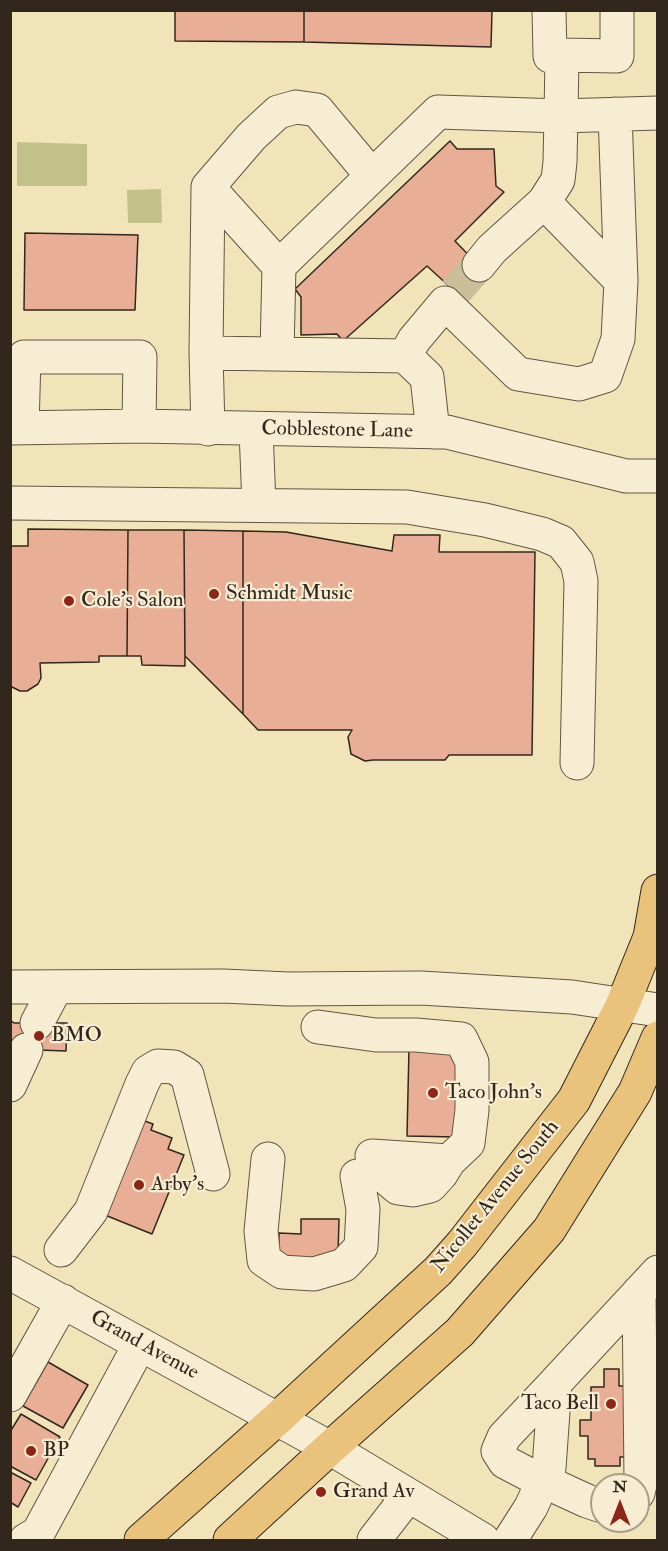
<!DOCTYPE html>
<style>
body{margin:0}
#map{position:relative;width:668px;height:1551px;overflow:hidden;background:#f2e4b9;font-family:"IM FELL Double Pica",serif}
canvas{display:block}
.frame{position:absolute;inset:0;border:12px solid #31271d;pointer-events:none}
.north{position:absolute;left:590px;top:1473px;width:60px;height:60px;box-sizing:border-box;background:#f7edd2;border:2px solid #a89e8a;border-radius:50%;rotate:0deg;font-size:16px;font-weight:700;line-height:24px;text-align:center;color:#31271d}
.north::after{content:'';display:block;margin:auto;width:21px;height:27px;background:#8f2418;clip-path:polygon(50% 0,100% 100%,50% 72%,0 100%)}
</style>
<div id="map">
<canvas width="668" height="1551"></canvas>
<div class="frame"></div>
<div class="north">N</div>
</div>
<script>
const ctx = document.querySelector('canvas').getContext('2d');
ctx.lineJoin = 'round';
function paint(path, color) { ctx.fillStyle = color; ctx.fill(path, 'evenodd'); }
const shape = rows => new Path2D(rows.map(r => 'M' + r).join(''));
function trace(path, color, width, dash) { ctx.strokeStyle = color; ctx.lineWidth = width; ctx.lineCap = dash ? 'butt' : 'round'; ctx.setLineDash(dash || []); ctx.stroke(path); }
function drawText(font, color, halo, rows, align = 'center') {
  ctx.font = font + ' "IM FELL Double Pica",serif'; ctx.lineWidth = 4.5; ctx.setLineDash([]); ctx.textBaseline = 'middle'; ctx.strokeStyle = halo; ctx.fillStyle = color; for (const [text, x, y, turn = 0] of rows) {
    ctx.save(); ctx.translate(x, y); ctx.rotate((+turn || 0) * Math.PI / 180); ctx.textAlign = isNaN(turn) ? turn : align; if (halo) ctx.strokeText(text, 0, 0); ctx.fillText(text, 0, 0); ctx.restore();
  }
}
const green = shape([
 [17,142,87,144,87,186,17,186],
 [161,189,162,223,128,223,127,190]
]);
const building = shape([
 [175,10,304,10,304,42,175,41,175,10],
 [304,10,492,10,491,47,304,42,304,10],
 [450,141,457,149,494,149,496,186,504,192,455,241,487,274,462,298,427,266,343,341,337,334,301,335,301,297,295,289,450,141],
 [25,233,138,235,135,310,24,310,25,233],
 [28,529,128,530,127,656,99,656,99,662,40,663,41,678,38,684,27,691,20,691,10,686,10,546,28,546,28,529],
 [128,530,184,530,185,666,142,665,141,656,127,656,128,530],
 [184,530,243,531,243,714,185,656,184,530],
 [243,531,286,532,392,551,394,535,440,535,439,552,535,552,532,755,449,755,445,760,373,760,365,761,351,754,348,737,352,730,258,730,243,714,243,531],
 [10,1020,14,1023,67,1023,66,1051,10,1049,10,1020],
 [409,1048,458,1049,457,1137,407,1136,409,1048],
 [139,1119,153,1124,151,1130,172,1138,168,1149,184,1155,152,1234,95,1211,139,1119],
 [301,1219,339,1219,338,1255,319,1255,319,1265,278,1265,279,1233,301,1234,301,1219],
 [48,1362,88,1385,63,1428,23,1406,48,1362],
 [604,1369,619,1369,619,1386,630,1386,630,1457,620,1457,620,1466,595,1466,595,1459,588,1459,588,1436,580,1436,580,1420,591,1420,591,1387,604,1387,604,1369],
 [21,1414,60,1437,36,1480,10,1466,10,1432,21,1414],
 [10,1472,31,1483,18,1507,10,1502,10,1472]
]);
const minorTunnel = shape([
 [455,292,479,265]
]);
const minor = shape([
 [549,10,550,56,562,55,561,116,658,113],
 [562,55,617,56,617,10],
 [208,187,279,266,277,354],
 [544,202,621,281],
 [279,266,372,176],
 [206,353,208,187,251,137,278,112,296,107,317,110,372,176,438,112,561,116,560,162,558,180,544,202,492,249,479,265],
 [405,356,427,377,433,432],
 [10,428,139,426,447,432,626,476,658,476],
 [22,428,24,357,140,357,139,426],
 [208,429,206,353,405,356,414,340,445,303,518,374,579,384,605,376,618,339,621,281,615,114],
 [256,430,259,505],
 [10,503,407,507,485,520,542,534,561,542,577,562,581,581,577,763],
 [10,987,223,986,288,989,421,988,572,997,658,1010],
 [37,1023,56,987],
 [318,1027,376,1035,416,1035,461,1039,472,1062,472,1110,468,1143,449,1161,372,1156],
 [10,1085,26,1050],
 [372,1156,384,1176,398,1188,413,1190,430,1186,441,1174,449,1161],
 [268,1159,261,1231,264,1260,282,1272,314,1274,344,1265,361,1247,363,1209,357,1176],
 [61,1250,91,1211,142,1084,148,1072,158,1066,174,1067,187,1075,213,1174],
 [10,1273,330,1448,483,1540],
 [555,1383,504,1437,498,1451,505,1462,526,1473,587,1501,602,1506],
 [10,1395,63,1301],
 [638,1493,641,1480,639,1292],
 [26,1540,38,1533,140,1344],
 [374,1540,408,1496],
 [510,1540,531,1507,549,1468,555,1383,658,1272]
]);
const major = shape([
 [141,1540,277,1419,438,1271,462,1244,574,1100,622,1006,650,937,658,891],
 [230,1540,330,1448,460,1332,549,1230,635,1092,658,1038]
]);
const markers = [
 [214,594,6,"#8f2418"],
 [69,601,6,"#8f2418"],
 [39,1036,6,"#8f2418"],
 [433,1093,6,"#8f2418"],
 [139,1185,6,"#8f2418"],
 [611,1404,6,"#8f2418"],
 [31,1451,6,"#8f2418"],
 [321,1492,6,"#8f2418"]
];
const streetNames = [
 ["Cobblestone Lane",337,431,1],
 ["Nicollet Avenue South",496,1197,-51],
 ["Grand Avenue",144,1346,29]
];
const poiNames = [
 ["Schmidt Music",226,594],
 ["Cole's Salon",81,601],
 ["BMO",51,1036],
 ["Taco John's",445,1093],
 ["Arby's",151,1185],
 ["Taco Bell",599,1404,"right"],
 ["BP",43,1451],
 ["Grand Av",333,1492]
];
paint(green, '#c3c18a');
paint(building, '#e8af96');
trace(building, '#31271d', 1.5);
trace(minorTunnel, '#cbbe9a', 33, [33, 16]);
trace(minor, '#615644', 35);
trace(major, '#31271d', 35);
trace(minor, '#f7edd2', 33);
trace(major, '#e9c27c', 33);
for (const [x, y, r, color] of markers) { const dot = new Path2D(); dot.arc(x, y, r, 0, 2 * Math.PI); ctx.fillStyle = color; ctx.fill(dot); trace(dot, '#f7edd2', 2); }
drawText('21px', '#31271d', '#f7edd2', streetNames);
drawText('21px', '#31271d', '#f7edd2', poiNames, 'left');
</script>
